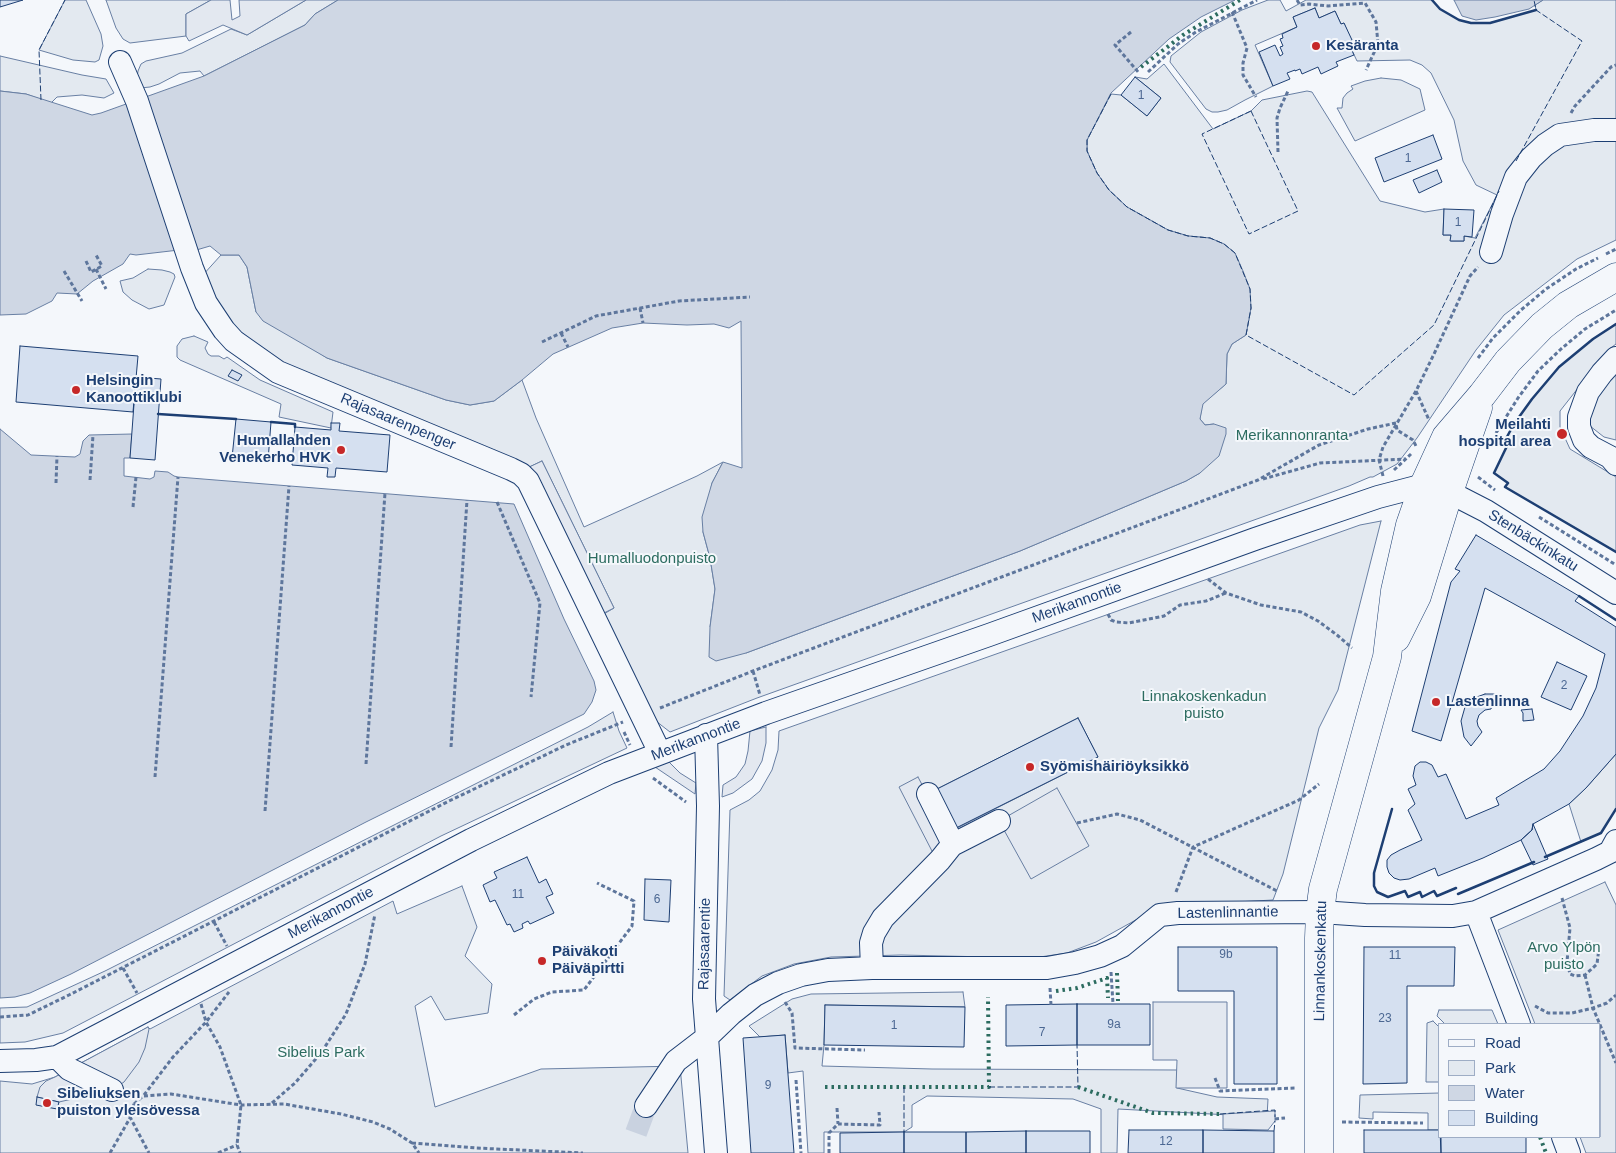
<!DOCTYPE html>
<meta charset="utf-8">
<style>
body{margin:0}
#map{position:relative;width:1616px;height:1153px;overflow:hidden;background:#f4f7fb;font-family:Helvetica,sans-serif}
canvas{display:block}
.legend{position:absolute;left:1438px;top:1023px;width:162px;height:115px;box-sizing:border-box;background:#f4f7fb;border:1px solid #9eadc5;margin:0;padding:6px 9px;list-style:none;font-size:15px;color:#1d3f73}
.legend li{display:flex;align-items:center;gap:10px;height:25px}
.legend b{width:25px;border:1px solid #9eadc5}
</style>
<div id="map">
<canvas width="1616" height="1153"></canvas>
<ul class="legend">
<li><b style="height:6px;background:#f4f7fb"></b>Road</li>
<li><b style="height:14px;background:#e3e9f0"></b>Park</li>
<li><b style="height:14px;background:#cfd7e4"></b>Water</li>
<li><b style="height:14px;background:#d5e0f0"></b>Building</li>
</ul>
</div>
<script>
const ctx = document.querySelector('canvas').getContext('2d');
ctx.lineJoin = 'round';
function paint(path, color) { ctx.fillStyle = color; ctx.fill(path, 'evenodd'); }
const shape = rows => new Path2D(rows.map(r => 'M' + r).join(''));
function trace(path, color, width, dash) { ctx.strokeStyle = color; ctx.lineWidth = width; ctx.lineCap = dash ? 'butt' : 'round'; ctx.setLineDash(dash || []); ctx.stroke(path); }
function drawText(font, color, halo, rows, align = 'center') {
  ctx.font = font + ' Helvetica,sans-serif'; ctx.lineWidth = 4; ctx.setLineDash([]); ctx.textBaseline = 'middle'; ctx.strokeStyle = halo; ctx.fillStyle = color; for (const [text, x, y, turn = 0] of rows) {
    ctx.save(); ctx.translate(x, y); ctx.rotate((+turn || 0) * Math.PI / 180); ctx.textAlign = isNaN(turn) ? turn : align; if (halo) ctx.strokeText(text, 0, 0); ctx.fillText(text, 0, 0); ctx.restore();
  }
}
const green = shape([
 [65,0,86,0,101,34,103,46,99,60,95,62,73,60,39,50,65,0],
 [106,0,211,0,186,14,186,36,130,43,123,39,116,28,106,0],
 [306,0,338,0,315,14,305,25,204,76,200,71,180,73,159,84,150,87,140,88,137,78,138,71,141,64,146,61,182,53,231,29,247,35,306,0],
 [1268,0,1280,0,1286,11,1306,0,1432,0,1440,9,1459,20,1471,23,1489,23,1536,10,1535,5,1543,0,1616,0,1616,240,1577,259,1504,315,1476,350,1417,438,1397,464,1373,477,1370,477,1349,486,757,698,670,732,652,718,602,615,614,608,542,461,525,469,280,363,232,325,202,276,221,255,239,255,247,267,256,312,327,358,446,400,470,405,494,401,522,380,536,418,584,527,697,476,723,462,712,483,703,532,710,558,715,589,710,627,746,653,1020,551,1186,481,1200,473,1214,424,1205,425,1200,419,1202,404,1226,384,1227,354,1232,344,1246,335,1251,308,1235,253,1224,244,1210,238,1188,236,1168,230,1127,207,1109,190,1097,173,1087,151,1087,140,1111,94,1121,95,1147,116,1161,98,1135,77,1147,79,1164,64,1213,129,1251,111,1262,100,1307,91,1312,92,1380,201,1425,212,1444,209,1443,235,1451,235,1451,241,1464,241,1464,236,1475,238,1497,195,1476,185,1463,161,1454,120,1431,73,1422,65,1410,60,1357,61,1348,42,1351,40,1344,23,1341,24,1335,11,1319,18,1315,8,1293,17,1297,27,1255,45,1273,86,1245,100,1227,110,1218,112,1212,112,1206,109,1170,62,1171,56,1201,32,1242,10,1268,0],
 [0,56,82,75,106,79,114,93,104,98,82,95,57,97,51,103,26,94,0,91,0,56],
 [1381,78,1401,80,1420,89,1425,110,1355,141,1337,108,1342,108,1343,98,1347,93,1353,89,1351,86,1365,81,1381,78],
 [148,269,162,270,170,272,174,274,175,277,164,305,149,309,132,300,123,292,120,281,133,278,148,269],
 [1616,324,1616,344,1608,350,1560,411,1560,427,1570,449,1616,477,1616,552,1505,487,1508,483,1494,473,1507,446,1503,444,1514,424,1532,399,1559,367,1593,339,1616,324],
 [194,336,208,342,205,348,208,354,211,356,219,356,224,359,227,357,260,380,333,412,331,428,279,417,281,404,180,360,177,357,177,346,182,339,194,336],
 [1616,370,1616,440,1604,437,1590,426,1590,405,1616,370],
 [1381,521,1338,690,1319,728,1283,874,1273,900,1161,906,1096,942,1067,953,1033,958,901,955,831,957,794,964,762,976,730,1000,724,996,730,810,749,800,760,791,772,770,778,750,779,731,1360,525,1381,521],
 [1078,718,1098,757,955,829,935,790,1078,718],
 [613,712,619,731,627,748,441,836,63,1033,25,1042,0,1043,0,1008,27,1007,105,971,588,727,613,712],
 [1616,754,1616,809,1601,833,1581,842,1569,804,1586,788,1616,754],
 [1605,882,1616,905,1616,1153,1586,1153,1580,1137,1600,1137,1600,1024,1535,1024,1498,930,1605,882],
 [462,886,477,927,465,956,492,984,488,1013,445,1020,431,996,415,1006,435,1107,541,1069,680,1066,688,1153,0,1153,0,1081,32,1084,55,1077,148,1027,150,1029,393,901,397,914,462,886],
 [963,992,965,1007,825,1005,824,1045,822,1066,932,1069,1177,1070,1177,1088,1217,1097,1268,1099,1267,1117,1118,1109,1117,1153,1101,1153,1101,1109,1073,1099,927,1096,912,1105,912,1127,904,1132,824,1132,824,1153,808,1153,803,1071,788,1073,785,1035,760,1037,749,1026,792,999,811,994,963,992],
 [1439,1010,1492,1010,1498,1024,1445,1024,1437,1016,1439,1010],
 [1433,1021,1440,1028,1440,1082,1426,1082,1427,1023,1433,1021],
 [1440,1093,1440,1130,1428,1130,1428,1113,1373,1112,1373,1119,1359,1118,1360,1095,1440,1093]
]);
const parking = shape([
 [211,0,230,0,232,20,240,16,239,0,306,0,247,35,223,25,189,41,186,36,186,14,211,0],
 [542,461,614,608,594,618,525,469,542,461],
 [766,727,766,743,762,761,752,779,733,793,722,797,723,785,736,777,745,764,748,751,750,731,766,727],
 [666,759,680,773,696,783,695,794,655,767,666,759],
 [918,777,953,844,933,853,899,787,918,777],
 [1057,788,1089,846,1031,879,999,821,1057,788],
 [1153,1002,1227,1002,1227,1088,1176,1088,1177,1060,1153,1060,1153,1002],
 [148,1027,149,1029,145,1048,139,1062,124,1082,112,1090,59,1102,37,1097,40,1087,46,1081,55,1077,148,1027],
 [1275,1111,1275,1121,1268,1130,1223,1129,1223,1114,1275,1111]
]);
const water = shape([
 [338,0,1235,0,1201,17,1169,39,1111,93,1087,140,1087,151,1097,173,1109,190,1127,207,1168,230,1188,236,1210,238,1224,244,1235,253,1243,271,1250,289,1251,308,1246,335,1232,344,1227,354,1226,384,1203,404,1200,419,1205,425,1214,424,1226,428,1226,434,1219,456,1200,473,1186,481,1020,551,746,653,716,661,709,657,710,627,715,589,710,558,703,532,702,517,712,483,723,462,742,468,741,321,729,328,714,324,687,325,643,323,612,328,553,354,522,380,494,401,470,405,446,400,327,358,263,321,256,312,247,267,239,255,221,255,210,246,193,251,179,250,136,255,130,254,123,264,93,281,77,294,57,293,52,301,26,314,0,315,0,91,26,94,92,115,101,113,204,76,305,25,315,14,338,0],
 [1454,0,1543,0,1529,9,1495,17,1476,20,1462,16,1454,0],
 [0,429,31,455,75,457,80,454,83,441,89,435,132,434,130,458,124,458,124,476,150,479,154,477,155,471,168,472,174,476,178,477,514,504,564,619,594,681,596,690,592,702,584,714,366,822,71,974,30,993,15,997,0,998,0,429]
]);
const building = shape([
 [0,0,23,0,0,7,0,0],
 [1315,8,1319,18,1335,11,1341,24,1344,23,1352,40,1348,42,1354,55,1336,62,1338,66,1321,74,1318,67,1302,74,1300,69,1295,71,1295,70,1287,73,1290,79,1273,86,1259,52,1275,45,1280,56,1283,54,1280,47,1283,46,1280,39,1283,38,1282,34,1297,27,1293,17,1315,8],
 [1135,77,1161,98,1147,116,1121,95,1135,77],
 [1433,135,1442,159,1384,182,1375,158,1433,135],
 [1437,170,1442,182,1419,193,1413,180,1437,170],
 [1444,209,1474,210,1472,237,1464,236,1464,241,1450,241,1451,235,1443,235,1444,209],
 [20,346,138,356,133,412,16,402,20,346],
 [232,370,242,375,238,381,228,376,232,370],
 [136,377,161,379,155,460,130,458,136,377],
 [236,419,271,422,268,461,232,458,236,419],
 [331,423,340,423,339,431,390,435,387,472,336,468,335,477,327,477,328,468,292,465,295,427,331,430,331,423],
 [1476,535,1579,596,1575,601,1616,627,1616,754,1586,788,1569,804,1533,824,1532,830,1521,840,1483,858,1438,876,1435,868,1409,879,1400,880,1394,878,1389,873,1387,867,1387,860,1391,855,1400,850,1422,840,1408,810,1415,804,1408,789,1416,785,1413,776,1415,766,1420,762,1426,762,1432,765,1438,777,1446,774,1466,819,1499,805,1496,798,1544,769,1560,751,1583,716,1596,688,1605,654,1485,588,1441,741,1412,731,1451,582,1460,571,1455,569,1476,535],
 [1557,662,1587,676,1571,710,1541,697,1557,662],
 [1485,694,1495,694,1491,709,1485,710,1479,715,1477,721,1478,726,1482,732,1471,746,1464,737,1461,721,1465,707,1474,698,1485,694],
 [1532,709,1534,720,1523,721,1523,713,1521,710,1532,709],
 [1078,718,1098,757,954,829,935,790,1078,718],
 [1533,824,1548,859,1533,865,1521,840,1532,830,1533,824],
 [527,857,539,883,546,879,553,894,546,897,554,913,530,924,528,921,522,924,523,928,514,932,510,924,507,925,495,900,490,902,483,885,497,878,494,872,527,857],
 [645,879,671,880,669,922,644,920,645,879],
 [1178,947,1277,947,1277,1084,1234,1084,1234,991,1178,991,1178,947],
 [1364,947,1455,947,1454,986,1407,986,1407,1083,1363,1084,1364,947],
 [1077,1004,1150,1004,1150,1045,1077,1045,1077,1004],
 [1077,1004,1077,1045,1006,1046,1006,1005,1077,1004],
 [825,1005,965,1007,964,1047,824,1045,825,1005],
 [785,1035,794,1153,751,1153,743,1038,785,1035],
 [37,1097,59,1102,57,1109,36,1105,37,1097],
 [1129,1130,1203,1130,1203,1153,1128,1153,1129,1130],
 [1203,1130,1274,1131,1274,1153,1203,1153,1203,1130],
 [1364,1130,1440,1130,1441,1153,1364,1153,1364,1130],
 [1026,1131,1090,1131,1090,1153,1026,1153,1026,1131],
 [1026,1131,1026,1153,966,1153,966,1132,1026,1131],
 [904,1132,966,1132,966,1153,904,1153,904,1132],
 [904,1132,904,1153,840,1153,840,1133,904,1132],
 [1441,1137,1526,1137,1526,1153,1441,1153,1441,1137]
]);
const minorTunnel = shape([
 [636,1133,646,1106]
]);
const path = shape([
 [1297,0,1300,5,1309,4,1328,6,1365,3,1376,22,1378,44,1366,70],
 [1232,12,1247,48,1243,63,1243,75,1256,97],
 [1131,32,1115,45,1139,73],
 [1148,72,1178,44,1196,32,1257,0],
 [1571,113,1575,106,1611,67,1616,65],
 [1278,152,1277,118,1280,108,1288,91],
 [1606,254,1616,249],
 [86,261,91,272,102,266,96,255],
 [96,269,106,289],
 [64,271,82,301],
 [640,308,643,323],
 [561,333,568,347],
 [542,342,596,316,679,301,750,297],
 [1478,358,1493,338,1521,310,1546,289,1576,269,1598,258],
 [1416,391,1429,420],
 [1496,433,1518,398,1538,371,1561,349,1585,329,1616,310],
 [1394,470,1411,454],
 [1383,476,1379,460,1383,447,1416,391,1434,354,1470,276,1478,267],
 [1478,477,1495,490],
 [1263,479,1320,463,1406,459],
 [90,480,93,435],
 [56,483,57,456],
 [497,502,540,603,531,697],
 [133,507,136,477],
 [1539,517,1616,565],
 [1208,579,1226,593,1261,605,1301,612,1318,621,1337,635,1352,648],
 [1108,614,1111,620,1116,622,1129,623,1164,616,1180,605,1206,601,1226,593],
 [753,671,760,695],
 [660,708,753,671,1258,480,1319,445,1368,429,1396,423,1397,430,1413,440,1416,446],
 [624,732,630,745],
 [451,747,467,500],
 [366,764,385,493],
 [155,777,178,477],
 [653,778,686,802],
 [265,811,289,486],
 [1077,823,1117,814,1140,820,1277,891],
 [1176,892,1193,847,1299,800,1319,784],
 [1562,898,1570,928,1567,962,1570,974,1575,976,1585,975,1597,964,1599,948],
 [214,922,227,946],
 [123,968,137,993],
 [1111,972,1113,1004],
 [1585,975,1593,1008,1616,1063],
 [1050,988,1051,1005],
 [785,1002,792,1013,795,1048,865,1050],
 [201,1004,206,1022,220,1047,241,1105,237,1145,240,1153],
 [1535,1006,1548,1013,1572,1013,1593,1008,1607,1003,1616,995],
 [514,1015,534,999,552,992,584,990,632,926,634,901,597,883],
 [0,1017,28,1015,69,995,447,802,566,745,623,722],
 [1215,1078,1220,1091,1296,1088],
 [796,1080,801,1153],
 [144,1095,173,1057,206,1022,229,992],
 [272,1103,295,1083,321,1053,346,1014,365,964,375,914],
 [134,1104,143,1096,171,1094,241,1105,284,1104,341,1114,373,1122,390,1129,412,1143,419,1153],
 [134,1104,130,1117,149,1153],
 [837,1108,838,1124],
 [1275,1119,1285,1118],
 [1342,1122,1423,1123],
 [412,1143,476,1148,583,1153],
 [110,1153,130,1118],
 [218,1153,237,1145],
 [829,1153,829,1133,838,1124,880,1125,879,1112]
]);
const minor = shape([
 [120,62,137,101,192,268,206,303,224,330,234,341,278,372,511,469,521,474,528,481,660,753],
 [1491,252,1502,214,1516,177,1531,158,1545,145,1560,135,1594,130,1616,130],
 [1616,358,1602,373,1588,392,1579,417,1579,427,1584,440,1591,447,1610,457,1616,464],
 [706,735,708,806,704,999,716,1153],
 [928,794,953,844,952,845],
 [1476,912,1519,1024],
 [872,968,871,943,874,933,883,918,940,860,952,845,999,821],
 [57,1057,69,1069,112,1090],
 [0,1061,36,1060,57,1057,471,840,609,773,766,713,989,635,1255,539,1378,497,1424,485,1449,492,1486,511,1616,593],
 [646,1106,676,1061,706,1038,731,1014,755,995,778,983,801,975,828,970,872,968,1047,968,1075,963,1100,956,1122,946,1160,915,1178,913,1320,912,1365,915,1453,916,1476,912,1596,859,1610,852,1616,841],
 [1563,1137,1569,1153]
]);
const major = shape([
 [1396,638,1417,596,1449,492,1478,408],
 [1319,1153,1319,938,1320,912,1323,889,1387,657,1395,591,1410,525,1424,485,1446,437,1482,395,1508,361,1542,326,1568,305,1616,277]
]);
const hedge = shape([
 [1141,67,1183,35,1240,0],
 [1117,973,1118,1001],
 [1056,991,1077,988,1107,978,1108,998],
 [825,1087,989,1087,988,997],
 [1078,1087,1153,1113,1220,1114],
 [1540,1137,1546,1153]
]);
const fence = shape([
 [1111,94,1087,140,1087,151,1097,173,1109,190,1127,207,1168,230,1188,236,1210,238,1224,244,1235,253,1250,289,1251,308,1246,335,1354,395,1434,325,1499,191],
 [41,100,39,50,65,0],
 [1251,111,1298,211,1249,234,1202,134,1251,111],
 [1516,161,1582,41,1536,10,1534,0],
 [904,1087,904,1132],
 [989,1087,1078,1087,1077,1045],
 [1220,1114,1275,1110,1275,1117],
 [1274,1131,1275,1121]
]);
const wall = shape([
 [1432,0,1440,9,1459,20,1471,23,1490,23,1536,10],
 [1616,324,1593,339,1559,367,1532,399,1514,424,1503,444,1507,446,1494,473,1508,483,1505,487,1616,552],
 [158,414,236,419],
 [271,422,295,424,295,427],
 [1579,596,1616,620],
 [1392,809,1374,873,1374,886,1377,892,1388,897,1405,891,1408,897,1420,892,1422,897,1434,891,1437,896,1456,888],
 [1545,857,1601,833,1616,809],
 [1458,894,1534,862]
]);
const markers = [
 [1316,46,5,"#c62828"],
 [76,390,5,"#c62828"],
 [1562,434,6,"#c62828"],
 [341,450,5,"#c62828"],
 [1436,702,5,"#c62828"],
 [1030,767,5,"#c62828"],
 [542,961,5,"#c62828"],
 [47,1103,5,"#c62828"]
];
const numberNames = [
 ["1",1141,96],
 ["1",1408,159],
 ["1",1458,223],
 ["2",1564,686],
 ["11",518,895],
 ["6",657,900],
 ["9b",1226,955],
 ["11",1395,956],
 ["23",1385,1019],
 ["9a",1114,1025],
 ["1",894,1026],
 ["7",1042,1033],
 ["9",768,1086],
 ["12",1166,1142]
];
const poiNames = [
 ["Kesäranta",1326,46],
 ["Helsingin",86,381],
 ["Kanoottiklubi",86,398],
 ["Meilahti",1551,425,"right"],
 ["hospital area",1551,442,"right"],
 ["Humallahden",331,441,"right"],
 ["Venekerho HVK",331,458,"right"],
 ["Lastenlinna",1446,702],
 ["Syömishäiriöyksikkö",1040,767],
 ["Päiväkoti",552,952],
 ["Päiväpirtti",552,969],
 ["Sibeliuksen",57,1094],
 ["puiston yleisövessa",57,1111]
];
const streetNames = [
 ["Rajasaarenpenger",398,422,23],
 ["Stenbäckinkatu",1533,541,32],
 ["Merikannontie",1077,603,-20],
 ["Merikannontie",696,740,-21],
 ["Merikannontie",331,913,-28],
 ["Lastenlinnantie",1228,913,-1],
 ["Rajasaarentie",705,944,-89],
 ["Linnankoskenkatu",1321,961,-89]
];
const parkNames = [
 ["Merikannonranta",1292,436],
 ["Humalluodonpuisto",652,559],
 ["Linnakoskenkadun",1204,697],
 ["puisto",1204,714],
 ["Arvo Ylpön",1564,948],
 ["puisto",1564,965],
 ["Sibelius Park",321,1053]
];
paint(green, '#e3e9f0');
trace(green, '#687fa3', 1);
paint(parking, '#e3e8f0');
trace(parking, '#687fa3', 1);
paint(water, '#cfd7e4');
trace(water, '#687fa3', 1);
paint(building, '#d5e0f0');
trace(building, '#1d3f73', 1);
trace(minorTunnel, '#c9d2e0', 22, [22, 11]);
trace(minor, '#1d3f73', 24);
trace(major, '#1d3f73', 29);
trace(path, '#5e769c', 3, [4, 2.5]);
trace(minor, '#f4f7fb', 22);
trace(major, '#f4f7fb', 28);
trace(hedge, '#2c6c60', 4, [2.5, 4]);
trace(fence, '#1d3f73', 1, [6, 2.5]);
trace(wall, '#1d3f73', 2.5);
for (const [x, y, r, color] of markers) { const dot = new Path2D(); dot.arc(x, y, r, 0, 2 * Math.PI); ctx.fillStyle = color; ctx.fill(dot); trace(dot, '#f4f7fb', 2); }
drawText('12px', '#4b6792', null, numberNames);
drawText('bold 15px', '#1d3f73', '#f4f7fb', poiNames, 'left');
drawText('15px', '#1d3f73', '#f4f7fb', streetNames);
drawText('15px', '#2c6c60', '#f4f7fb', parkNames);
</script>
